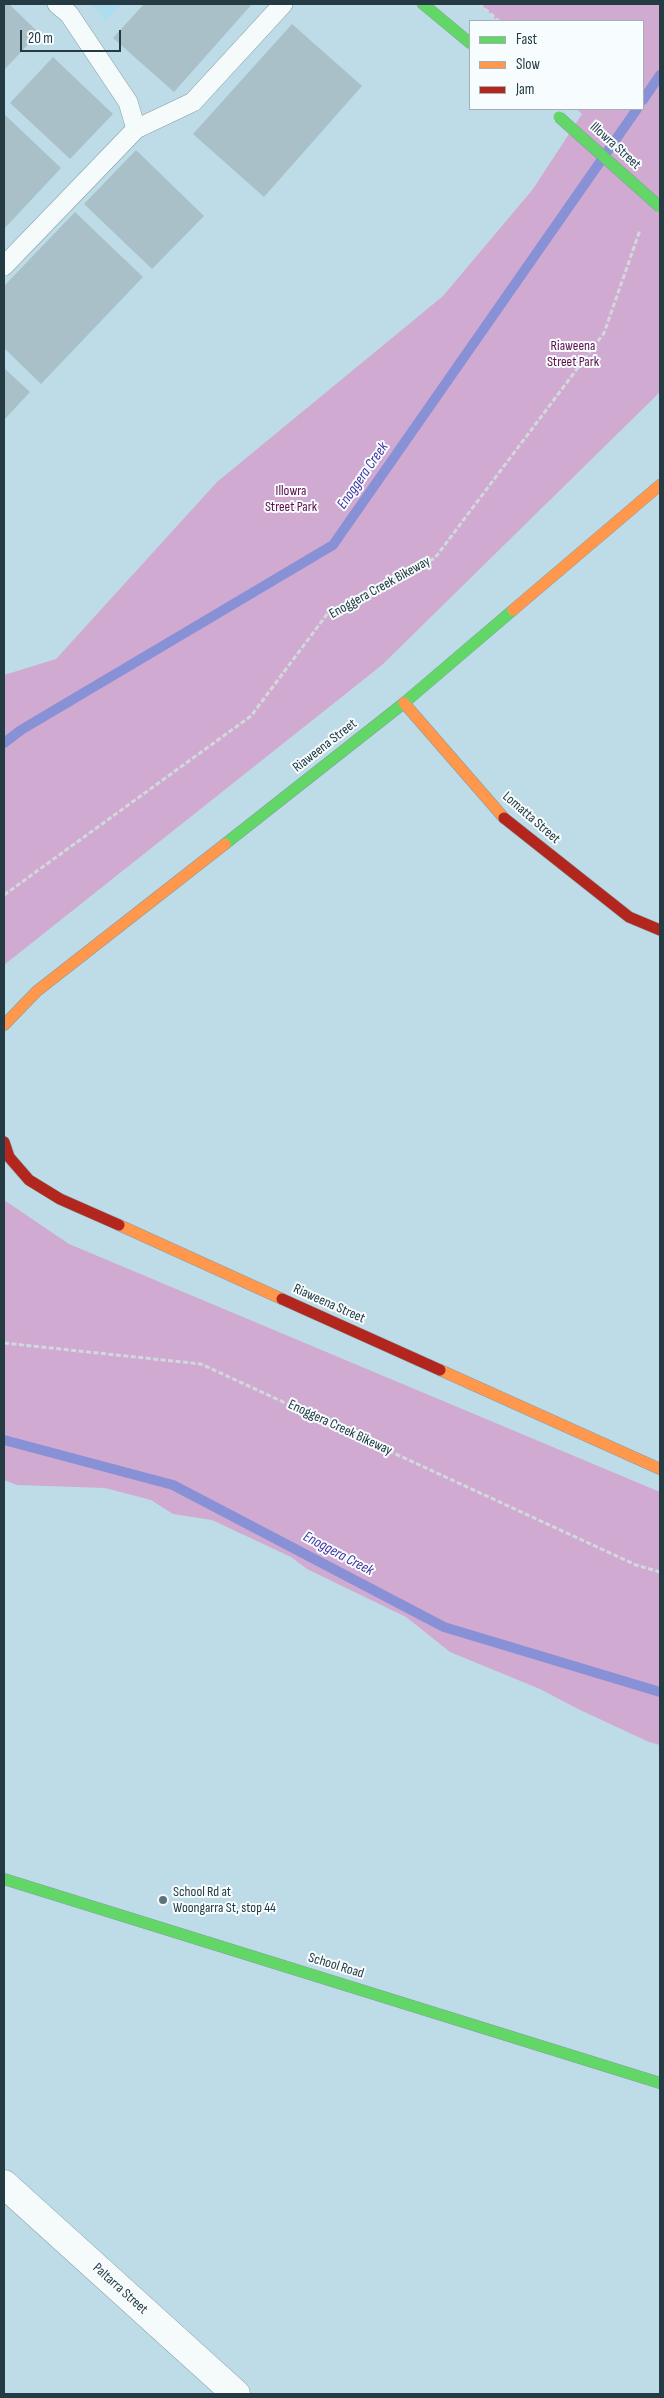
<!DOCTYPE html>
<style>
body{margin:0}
#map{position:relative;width:664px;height:2398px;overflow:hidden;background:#bedce7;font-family:"Sofia Sans Condensed",sans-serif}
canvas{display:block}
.frame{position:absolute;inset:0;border:5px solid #243b43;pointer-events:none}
.legend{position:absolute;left:469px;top:20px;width:175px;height:90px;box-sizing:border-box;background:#f7fcfe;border:1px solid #a3afb3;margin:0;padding:6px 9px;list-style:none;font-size:15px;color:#243b43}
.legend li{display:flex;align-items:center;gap:10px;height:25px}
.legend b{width:25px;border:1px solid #a3afb3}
.scale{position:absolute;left:20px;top:30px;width:101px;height:22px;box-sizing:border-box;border:2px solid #243b43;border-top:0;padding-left:6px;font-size:15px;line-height:18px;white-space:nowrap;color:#243b43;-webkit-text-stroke:4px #f7fcfe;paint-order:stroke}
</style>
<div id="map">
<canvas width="664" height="2398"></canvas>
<div class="frame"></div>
<ul class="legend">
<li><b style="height:6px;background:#63d668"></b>Fast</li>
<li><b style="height:6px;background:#ff974d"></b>Slow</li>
<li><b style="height:6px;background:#b3261e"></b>Jam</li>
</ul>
<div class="scale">20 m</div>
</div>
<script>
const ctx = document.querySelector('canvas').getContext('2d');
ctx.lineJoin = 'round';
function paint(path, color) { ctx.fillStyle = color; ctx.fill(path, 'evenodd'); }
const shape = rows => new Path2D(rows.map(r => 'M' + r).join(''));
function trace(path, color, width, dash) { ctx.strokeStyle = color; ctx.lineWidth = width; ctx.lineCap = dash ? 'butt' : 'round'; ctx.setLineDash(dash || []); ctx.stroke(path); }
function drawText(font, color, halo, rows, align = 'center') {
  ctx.font = font + ' "Sofia Sans Condensed",sans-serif'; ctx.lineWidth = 4; ctx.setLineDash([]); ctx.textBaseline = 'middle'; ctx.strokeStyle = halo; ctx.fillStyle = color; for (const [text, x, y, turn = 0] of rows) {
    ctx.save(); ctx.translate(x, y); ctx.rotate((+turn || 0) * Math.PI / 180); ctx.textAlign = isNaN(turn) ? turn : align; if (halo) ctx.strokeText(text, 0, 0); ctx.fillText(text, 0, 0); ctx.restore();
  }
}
const built = shape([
 [89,4,121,4,105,22,102,15]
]);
const forest = shape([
 [481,4,660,4,660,392,382,665,4,965,4,675,56,659,217,482,443,296,533,189,582,114,577,109,643,109,643,21,497,21],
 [4,1200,69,1244,660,1492,660,1745,649,1742,578,1709,540,1689,450,1652,406,1617,307,1569,291,1557,212,1520,173,1514,151,1500,105,1488,17,1485,4,1480]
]);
const stream = shape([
 [643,100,660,75],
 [4,743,21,730,333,545,637,109],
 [4,1440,173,1485,444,1627,660,1692]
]);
const building = shape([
 [4,4,9,4,39,33,4,70],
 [144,4,252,4,174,92,113,38],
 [292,24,362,86,264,197,193,134],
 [53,57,113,114,70,159,10,103],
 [4,114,61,168,4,229],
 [136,150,204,216,152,269,84,204],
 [75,212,143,277,41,384,4,348,4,286],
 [4,368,30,392,4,420]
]);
const path = shape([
 [479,4,499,21],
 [4,895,251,716,328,613,435,558,604,333,640,230],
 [4,1343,201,1364,636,1565,660,1572]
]);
const lane = shape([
 [57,4,69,14,128,102,136,129],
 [4,266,136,129,193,102,283,4]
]);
const street = shape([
 [4,2184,236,2394]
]);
const fast = shape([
 [423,4,470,43],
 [225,844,404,703,513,610],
 [4,1879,660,2083]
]);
const slow = shape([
 [513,610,660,485],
 [404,703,504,818],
 [4,1025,37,991,225,844],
 [119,1225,282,1299],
 [440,1370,660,1469]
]);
const jam = shape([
 [504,818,629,917,660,930],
 [4,1142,9,1157,29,1180,60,1199,119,1225],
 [282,1299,440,1370]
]);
const fastBridge = shape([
 [559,117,660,207]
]);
const markers = [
 [163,1900,5,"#5a737c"]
];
const streetNames = [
 ["Illowra Street",615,146,42],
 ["Enoggera Creek Bikeway",380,588,-29],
 ["Riaweena Street",325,746,-38],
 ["Lomatta Street",531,818,41],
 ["Riaweena Street",329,1304,24],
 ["Enoggera Creek Bikeway",340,1428,25],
 ["School Road",336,1966,17],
 ["Paltarra Street",120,2289,42]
];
const parkNames = [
 ["Riaweena",573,346],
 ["Street Park",573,362],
 ["Illowra",291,491],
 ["Street Park",291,507]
];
const poiNames = [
 ["School Rd at",173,1892],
 ["Woongarra St, stop 44",173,1908]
];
const waterNames = [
 ["Enoggera Creek",363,476,-55],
 ["Enoggera Creek",338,1554,28]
];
paint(built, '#acdeef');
paint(forest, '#d1aad1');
trace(stream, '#8991d6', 10);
paint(building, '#a9c0c9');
trace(lane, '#859da5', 20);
trace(street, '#859da5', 29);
trace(fast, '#859da5', 12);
trace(slow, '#859da5', 12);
trace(jam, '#859da5', 12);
trace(path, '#d0d9dd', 3, [5, 2.5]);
trace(lane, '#f5fafb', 19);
trace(street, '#f5fafb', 28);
trace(fast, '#63d668', 11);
trace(slow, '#ff974d', 11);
trace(jam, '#b3261e', 11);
trace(fastBridge, '#859da5', 12, []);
trace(fastBridge, '#63d668', 11);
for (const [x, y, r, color] of markers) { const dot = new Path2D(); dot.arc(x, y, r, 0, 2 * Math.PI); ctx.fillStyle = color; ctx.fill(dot); trace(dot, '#f7fcfe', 2); }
drawText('14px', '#243b43', '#f7fcfe', streetNames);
drawText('14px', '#630c4c', '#f7fcfe', parkNames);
drawText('14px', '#243b43', '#f7fcfe', poiNames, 'left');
drawText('italic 15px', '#4133a1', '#f7fcfe', waterNames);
</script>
